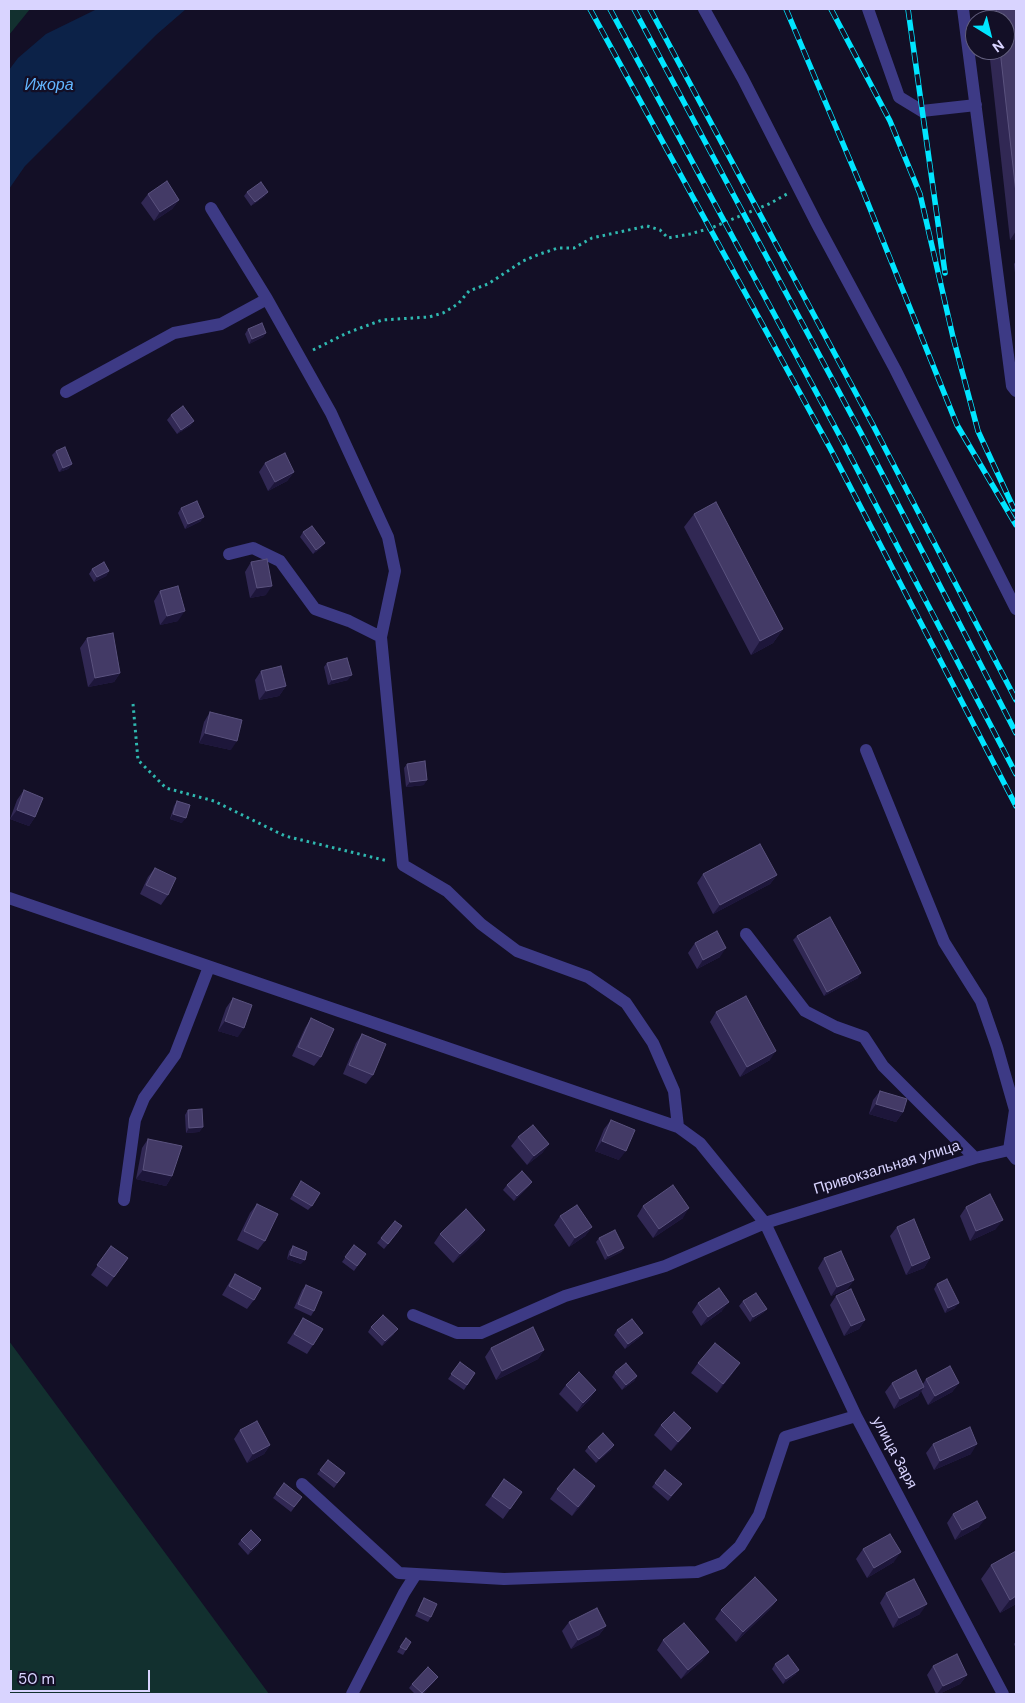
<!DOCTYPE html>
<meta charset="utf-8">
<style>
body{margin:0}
#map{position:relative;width:1025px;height:1703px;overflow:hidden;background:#130f26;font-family:"DM Sans",sans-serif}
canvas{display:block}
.frame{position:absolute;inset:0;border:10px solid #d9d4ff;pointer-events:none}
.north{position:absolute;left:965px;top:10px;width:50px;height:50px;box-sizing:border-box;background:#130f26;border:1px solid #625e7d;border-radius:50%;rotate:144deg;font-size:14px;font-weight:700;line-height:20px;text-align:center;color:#d9d4ff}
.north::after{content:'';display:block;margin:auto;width:18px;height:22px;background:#00e5ff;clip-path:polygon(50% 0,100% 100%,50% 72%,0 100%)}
.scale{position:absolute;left:10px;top:1670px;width:140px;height:22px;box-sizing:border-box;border:2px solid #d9d4ff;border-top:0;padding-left:6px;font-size:15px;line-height:18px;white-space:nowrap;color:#d9d4ff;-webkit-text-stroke:4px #130f26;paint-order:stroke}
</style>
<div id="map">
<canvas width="1025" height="1703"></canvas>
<div class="frame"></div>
<div class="north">N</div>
<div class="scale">50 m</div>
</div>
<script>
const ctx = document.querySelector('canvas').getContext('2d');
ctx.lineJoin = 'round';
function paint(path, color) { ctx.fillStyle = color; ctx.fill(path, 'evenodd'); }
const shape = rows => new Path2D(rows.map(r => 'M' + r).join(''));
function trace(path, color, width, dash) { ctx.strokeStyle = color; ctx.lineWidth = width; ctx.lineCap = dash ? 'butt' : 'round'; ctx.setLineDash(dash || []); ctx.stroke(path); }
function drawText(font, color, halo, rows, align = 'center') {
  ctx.font = font + ' "DM Sans",sans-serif'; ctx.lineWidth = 4.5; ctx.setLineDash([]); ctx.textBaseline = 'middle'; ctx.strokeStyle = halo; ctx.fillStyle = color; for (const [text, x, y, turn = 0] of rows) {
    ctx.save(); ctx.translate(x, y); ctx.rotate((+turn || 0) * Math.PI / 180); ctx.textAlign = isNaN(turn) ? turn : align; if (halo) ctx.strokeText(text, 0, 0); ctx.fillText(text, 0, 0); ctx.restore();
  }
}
const green = shape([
 [9,9,30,9,9,35],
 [9,1341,269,1694,9,1694]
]);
const water = shape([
 [97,9,186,9,156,35,25,166,9,189,9,70,18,58,46,34]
]);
const path = shape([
 [313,350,347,333,382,320,429,317,443,313,458,304,469,291,488,284,523,261,540,254,558,248,574,248,592,238,647,226,660,230,668,238,690,234,711,228,769,204,787,194],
 [133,704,138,760,166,788,214,801,285,836,388,861]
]);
const minor = shape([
 [704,9,743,79,817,224,895,369,1016,609],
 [868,9,899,97,922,111,976,105],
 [963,9,1012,386,1016,391],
 [211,208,267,299],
 [66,392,174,333,221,324,267,299,331,413,388,537,395,571,381,637],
 [229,554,253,548,280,561,315,609,349,621,381,637,403,865,447,891,481,924,517,951,588,977,626,1003,653,1043,674,1091,678,1127],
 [866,750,944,942,981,1001,997,1047,1015,1110,1009,1150],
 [9,898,678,1127,700,1143,765,1223,856,1416,1003,1694],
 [746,934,805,1011,836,1027,864,1037,883,1066,975,1158],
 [124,1200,135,1120,144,1098,175,1055,209,967],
 [413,1315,457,1333,481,1333,565,1296,665,1266,765,1223,975,1158,1009,1150,1016,1159],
 [302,1484,399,1573,504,1579,697,1572,722,1563,740,1546,759,1515,785,1437,856,1416],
 [352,1694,404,1593,416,1574]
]);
const rail = shape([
 [590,9,830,448,1016,806],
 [610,9,843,442,1016,774],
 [634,9,861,433,1016,733],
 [650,9,874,427,1016,700],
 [786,9,863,191,957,425,1016,525],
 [831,9,890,121,920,194,953,337,978,431,1014,509],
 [908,9,945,273]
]);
const wall = shape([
 [985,9,1016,9,1016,239,1010,240,989,50,1005,50,1005,20,986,20],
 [247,192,265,196,251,206,244,196],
 [148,194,179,200,172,209,154,221,141,203],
 [1016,261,1016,282,1014,264],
 [248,329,266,333,263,337,249,344,245,334],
 [171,415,194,421,190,426,177,434,167,420],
 [56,451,72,464,68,469,59,472,52,455],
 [265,463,294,472,287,481,268,491,259,472],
 [181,508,201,521,185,529,178,513],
 [694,514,783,629,773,643,751,655,684,527],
 [303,532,321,548,313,554,300,537],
 [251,562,266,595,250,598,245,572],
 [92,569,109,571,106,576,94,582,89,574],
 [160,591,178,621,160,625,154,601],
 [87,638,120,673,114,682,88,687,80,648],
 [327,663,348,680,328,685,324,667],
 [261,671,286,686,279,696,259,700,255,680],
 [210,712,231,750,199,743,204,722],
 [407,764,424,785,406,787,404,768],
 [24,790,35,817,29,826,10,819,17,800],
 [177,801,182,823,170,819,174,806],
 [155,868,168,895,161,905,140,894,148,877],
 [703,874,777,875,770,884,713,914,697,883],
 [797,936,858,978,824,996,793,940],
 [695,943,720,957,697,969,688,953],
 [233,998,238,1037,218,1031,226,1008],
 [716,1012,770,1060,740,1077,710,1022],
 [311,1018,321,1057,314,1066,292,1056,305,1028],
 [362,1034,373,1075,366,1084,343,1074,356,1043],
 [880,1091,903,1112,896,1122,869,1114,873,1100],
 [188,1110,203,1127,199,1132,186,1133,185,1115],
 [611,1120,619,1160,595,1151,604,1129],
 [518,1137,549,1144,542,1153,527,1165,511,1146],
 [148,1139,172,1176,166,1186,136,1179,142,1148],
 [301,1181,312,1206,308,1210,290,1199],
 [532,1182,529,1186,514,1201,503,1190,507,1185],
 [257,1204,265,1241,258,1250,237,1240,250,1213],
 [643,1206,683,1218,653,1238,637,1216],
 [966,1207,996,1229,970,1241,960,1216],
 [560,1216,592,1227,585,1236,569,1247,554,1225],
 [897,1227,930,1258,924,1268,906,1275,890,1236],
 [485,1230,479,1239,453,1263,434,1243,440,1234],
 [399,1231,384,1249,377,1243,381,1238],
 [599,1238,624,1248,621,1252,605,1260,596,1242],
 [354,1245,366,1254,354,1271,342,1262],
 [111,1246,128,1258,107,1287,91,1275],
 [293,1246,301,1264,287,1259,289,1251],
 [824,1258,854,1280,847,1289,831,1296,818,1268],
 [235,1274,254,1300,247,1309,222,1295,229,1283],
 [937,1284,955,1308,945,1313,934,1289],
 [306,1285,314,1311,311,1316,294,1308,302,1290],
 [836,1296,865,1320,859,1329,844,1336,830,1305],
 [743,1301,767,1309,763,1313,750,1322,739,1306],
 [698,1303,722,1311,701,1326,692,1312],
 [303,1318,313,1345,307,1354,287,1343],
 [371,1327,394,1334,382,1346,368,1332],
 [617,1330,643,1333,639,1338,625,1349,614,1335],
 [491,1348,544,1350,538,1359,496,1380,485,1357],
 [460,1362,475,1373,464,1390,448,1379],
 [698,1363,733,1373,717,1393,691,1373],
 [615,1372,637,1376,634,1381,622,1390,612,1377],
 [926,1379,959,1383,952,1392,928,1405,921,1391,918,1396,894,1409,885,1392,892,1383,923,1384],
 [566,1385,590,1399,577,1412,559,1394],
 [661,1425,691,1428,684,1437,671,1451,654,1435],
 [240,1430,270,1445,264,1454,247,1463,234,1439],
 [933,1444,971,1454,934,1470,926,1453],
 [614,1445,611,1450,596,1463,585,1451,588,1447],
 [328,1460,345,1473,334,1488,317,1474],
 [504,1479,522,1492,503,1519,485,1505],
 [284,1483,302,1497,291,1512,273,1498],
 [655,1483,682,1484,668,1501,652,1487],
 [557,1489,589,1496,572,1516,550,1499],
 [953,1514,979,1527,955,1540,947,1523],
 [241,1540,261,1540,258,1545,248,1555,238,1544],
 [863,1549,894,1562,867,1578,856,1559],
 [991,1565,1016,1604,1000,1613,981,1579],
 [886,1593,920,1614,893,1628,880,1603],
 [424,1598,431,1617,428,1622,415,1616,421,1603],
 [777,1600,770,1609,736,1642,715,1619,721,1610],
 [569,1622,606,1626,599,1635,571,1649,562,1631],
 [406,1638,406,1650,403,1655,397,1652],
 [663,1640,709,1652,702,1661,681,1679,657,1650],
 [1016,1641,1016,1649,1014,1644],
 [775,1664,796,1674,783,1684,772,1669],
 [933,1666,967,1675,960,1684,939,1694,936,1694,927,1675],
 [435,1681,423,1694,415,1694,409,1688,412,1684]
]);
const shadedWall = shape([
 [268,192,265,196,251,206,255,202],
 [179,200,172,209,154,221,160,212],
 [1016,231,1016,239,1010,240],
 [266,333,263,337,249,344,252,339],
 [194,421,190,426,177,434,181,430],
 [72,464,68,469,59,472,63,468],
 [294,472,287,481,268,491,275,482],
 [204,517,201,521,185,529,188,524],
 [325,543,321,548,313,554,316,550],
 [109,571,106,576,94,582,97,577],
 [272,586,266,595,250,598,257,588],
 [185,611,178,621,160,625,167,616],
 [783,629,773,643,751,655,760,641],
 [120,673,114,682,88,687,95,678],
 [352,675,348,680,328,685,332,680],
 [286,686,279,696,259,700,266,691],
 [205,733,237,741,231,750,199,743],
 [427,780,424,785,406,787,410,782],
 [17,810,35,817,29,826,10,819],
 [173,814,186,818,182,823,170,819],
 [777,875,770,884,713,914,720,905],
 [726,948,720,957,697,969,703,960],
 [861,973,858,978,824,996,827,992],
 [225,1021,244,1028,238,1037,218,1031],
 [776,1051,770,1060,740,1077,747,1067],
 [876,1104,903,1112,896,1122,869,1114],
 [203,1127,199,1132,186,1133,189,1128],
 [602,1141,626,1151,619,1160,595,1151],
 [549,1144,542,1153,527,1165,534,1156],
 [143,1170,172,1176,166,1186,136,1179],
 [532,1182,529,1186,514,1201,517,1196],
 [689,1208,683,1218,653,1238,659,1229],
 [1003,1220,996,1229,970,1241,976,1231],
 [592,1227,585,1236,569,1247,575,1238],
 [485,1230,479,1239,453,1263,460,1254],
 [624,1248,621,1252,605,1260,608,1256],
 [290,1255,305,1260,301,1264,287,1259],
 [930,1258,924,1268,906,1275,912,1266],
 [854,1280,847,1289,831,1296,837,1287],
 [729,1302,722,1311,701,1326,708,1317],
 [959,1303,955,1308,945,1313,948,1308],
 [767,1309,763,1313,750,1322,753,1317],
 [865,1320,859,1329,844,1336,851,1326],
 [398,1329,394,1334,382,1346,385,1341],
 [643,1333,639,1338,625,1349,628,1344],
 [544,1350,538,1359,496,1380,502,1371],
 [740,1363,733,1373,717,1393,723,1384],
 [637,1376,634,1381,622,1390,626,1385],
 [959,1383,952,1392,928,1405,935,1396],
 [924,1387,918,1396,894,1409,900,1399],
 [596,1390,590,1399,577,1412,583,1403],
 [691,1428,684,1437,671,1451,678,1442],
 [977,1444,971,1454,934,1470,940,1461],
 [270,1445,264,1454,247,1463,253,1454],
 [614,1445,611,1450,596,1463,599,1459],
 [595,1486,589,1496,572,1516,578,1507],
 [986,1518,979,1527,955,1540,962,1530],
 [261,1540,258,1545,248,1555,251,1550],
 [901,1552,894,1562,867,1578,874,1568],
 [1016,1596,1016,1604,1000,1613,1010,1600],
 [777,1600,770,1609,736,1642,743,1632],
 [927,1604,920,1614,893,1628,899,1618],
 [606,1626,599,1635,571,1649,578,1640],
 [709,1652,702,1661,681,1679,688,1670],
 [799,1670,796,1674,783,1684,786,1679],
 [967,1675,960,1684,939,1694,937,1694,943,1686],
 [438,1677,435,1681,423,1694,422,1694]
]);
const building = shape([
 [996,9,1016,9,1016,193,1000,50,1005,50,1005,20,997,20,996,9],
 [167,181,179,200,160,212,148,194,167,181],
 [261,182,268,192,255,202,247,192,261,182],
 [262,323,266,333,252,339,248,329,262,323],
 [183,406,194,421,181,430,171,415,183,406],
 [65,447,72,464,63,468,56,451,65,447],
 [285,453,294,472,275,482,265,463,285,453],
 [197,501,204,517,188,524,181,508,197,501],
 [716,502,783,629,760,641,694,514,716,502],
 [312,526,325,543,316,550,303,532,312,526],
 [267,559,272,586,257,588,251,562,267,559],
 [104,562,109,571,97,577,92,569,104,562],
 [178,586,185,611,167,616,160,591,178,586],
 [113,633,120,673,95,678,87,638,113,633],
 [347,658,352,675,332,680,327,663,347,658],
 [281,666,286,686,266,691,261,671,281,666],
 [210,712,242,720,237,741,205,733,210,712],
 [425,761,427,780,410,782,407,764,425,761],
 [24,790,43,798,35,817,17,810,24,790],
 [177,801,190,805,186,818,173,814,177,801],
 [760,844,777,875,720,905,703,874,760,844],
 [155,868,176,878,168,895,146,885,155,868],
 [830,917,861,973,827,992,797,936,830,917],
 [717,931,726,948,703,960,695,943,717,931],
 [746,996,776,1051,747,1067,716,1012,746,996],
 [233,998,252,1005,244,1028,225,1021,233,998],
 [311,1018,334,1029,321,1057,298,1047,311,1018],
 [362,1034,386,1044,373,1075,349,1065,362,1034],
 [880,1091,907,1099,903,1112,876,1104,880,1091],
 [202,1109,203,1127,189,1128,188,1110,202,1109],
 [611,1120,635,1130,626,1151,602,1141,611,1120],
 [533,1125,549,1144,534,1156,518,1137,533,1125],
 [148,1139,182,1146,172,1176,143,1170,148,1139],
 [522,1171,532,1182,517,1196,507,1185,522,1171],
 [301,1181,320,1193,312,1206,293,1195,301,1181],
 [673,1185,689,1208,659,1229,643,1206,673,1185],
 [990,1194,1003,1220,976,1231,966,1207,990,1194],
 [257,1204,278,1214,265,1241,244,1231,257,1204],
 [577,1205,592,1227,575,1238,560,1216,577,1205],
 [466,1209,485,1230,460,1254,440,1234,466,1209],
 [914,1219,930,1258,912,1266,897,1227,914,1219],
 [395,1221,402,1226,388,1244,381,1238,395,1221],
 [615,1230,624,1248,608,1256,599,1238,615,1230],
 [354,1245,366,1254,357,1266,345,1257,354,1245],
 [111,1246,128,1258,114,1277,97,1265,111,1246],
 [293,1246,307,1252,305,1260,290,1255,293,1246],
 [841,1251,854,1280,837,1287,824,1258,841,1251],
 [235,1274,261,1288,254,1300,229,1286,235,1274],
 [947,1279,959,1303,948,1308,937,1284,947,1279],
 [306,1285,322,1292,314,1311,298,1304,306,1285],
 [719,1288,729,1302,708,1317,698,1303,719,1288],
 [851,1289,865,1320,851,1326,836,1296,851,1289],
 [756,1293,767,1309,753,1317,743,1301,756,1293],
 [383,1315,398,1329,385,1341,371,1327,383,1315],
 [303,1318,323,1329,313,1345,294,1334,303,1318],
 [632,1319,643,1333,628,1344,617,1330,632,1319],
 [533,1327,544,1350,502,1371,491,1348,533,1327],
 [715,1343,740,1363,723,1384,698,1363,715,1343],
 [460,1362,475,1373,467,1385,451,1374,460,1362],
 [626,1363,637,1376,626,1385,615,1372,626,1363],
 [950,1366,959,1383,935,1396,926,1379,950,1366],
 [916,1370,924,1387,900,1399,892,1383,916,1370],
 [579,1372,596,1390,583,1403,566,1385,579,1372],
 [674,1412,691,1428,678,1442,661,1425,674,1412],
 [257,1421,270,1445,253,1454,240,1430,257,1421],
 [970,1427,977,1444,940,1461,933,1444,970,1427],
 [603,1433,614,1445,599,1459,588,1447,603,1433],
 [328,1460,345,1473,337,1483,320,1470,328,1460],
 [574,1469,595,1486,578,1507,557,1489,574,1469],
 [665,1470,682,1484,671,1496,655,1483,665,1470],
 [504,1479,522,1492,510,1509,492,1496,504,1479],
 [284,1483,302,1497,294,1507,276,1494,284,1483],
 [977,1501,986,1518,962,1530,953,1514,977,1501],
 [251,1530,261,1540,251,1550,241,1540,251,1530],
 [890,1534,901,1552,874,1568,863,1549,890,1534],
 [1016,1551,1016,1596,1010,1600,991,1565,1016,1551],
 [755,1577,777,1600,743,1632,721,1610,755,1577],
 [914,1579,927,1604,899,1618,886,1593,914,1579],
 [424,1598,437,1604,431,1617,418,1611,424,1598],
 [597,1608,606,1626,578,1640,569,1622,597,1608],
 [684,1623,709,1652,688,1670,663,1640,684,1623],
 [406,1638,411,1642,406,1650,400,1647,406,1638],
 [957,1654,967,1675,943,1686,933,1666,957,1654],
 [788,1655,799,1670,786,1679,775,1664,788,1655],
 [428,1667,438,1677,422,1693,412,1684,428,1667]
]);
const streetNames = [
 ["Привокзальная улица",887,1168,-17],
 ["улица Заря",894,1453,62]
];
const waterNames = [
 ["Ижора",49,86]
];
paint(green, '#12302f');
paint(water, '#0c2248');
trace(path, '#2fb8b0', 3, [2.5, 4]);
trace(minor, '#3d3a85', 12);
trace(rail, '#00e5ff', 5.5);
trace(rail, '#130f26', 4, [11]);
paint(wall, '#312854');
paint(shadedWall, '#1d163a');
paint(building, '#433a66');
trace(building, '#5a527e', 1);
drawText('15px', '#d9d4ff', '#130f26', streetNames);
drawText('italic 16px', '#62b6ff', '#130f26', waterNames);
</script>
